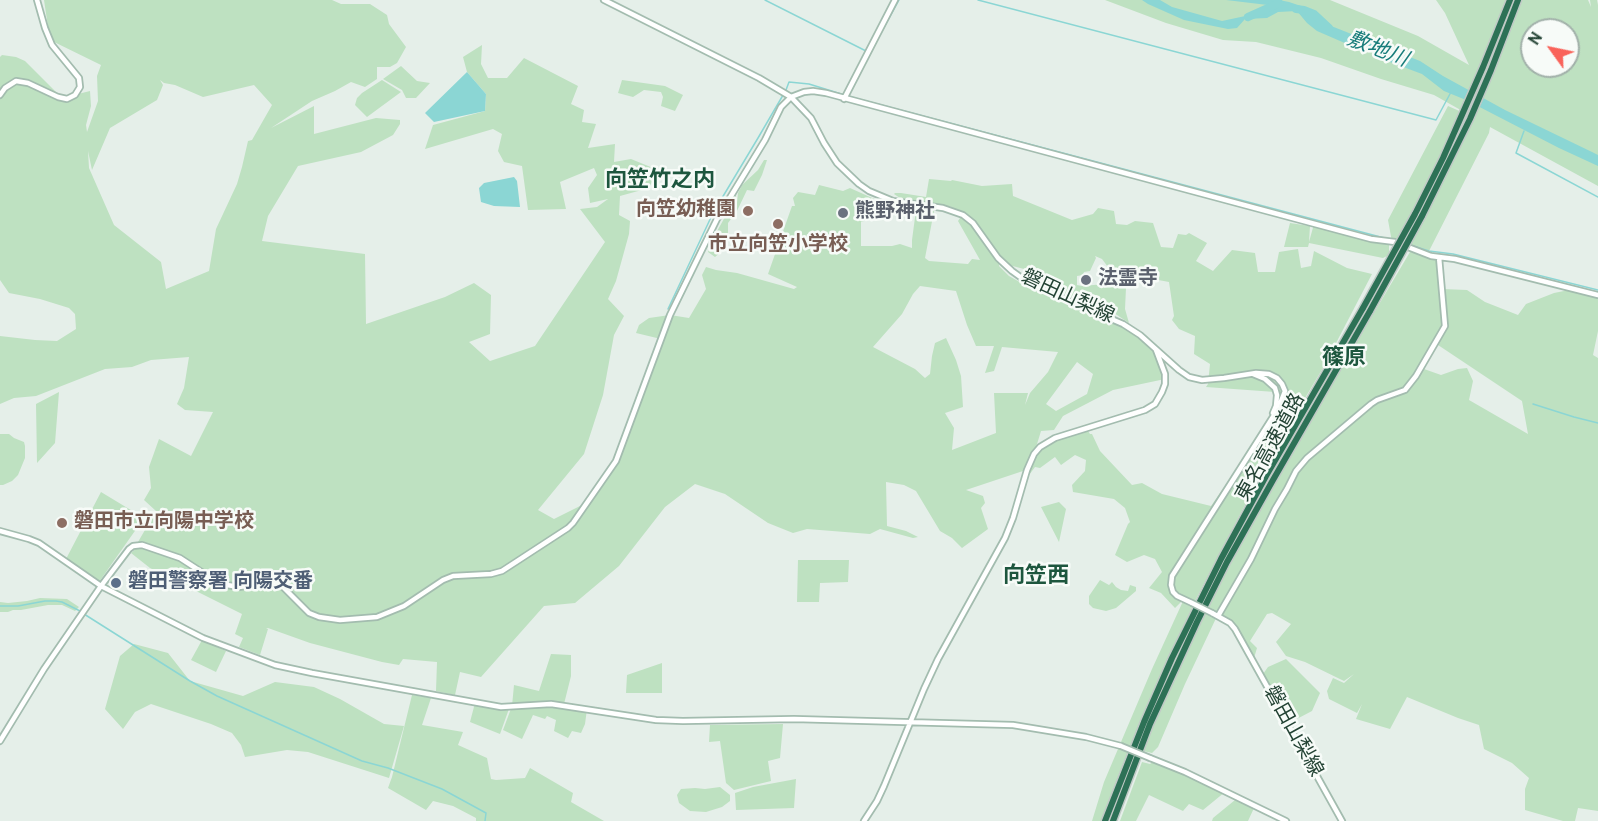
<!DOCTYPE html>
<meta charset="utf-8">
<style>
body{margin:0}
#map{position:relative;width:1598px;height:821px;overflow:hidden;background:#e5efe9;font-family:Overpass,sans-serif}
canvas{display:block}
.north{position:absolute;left:1520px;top:18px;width:60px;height:60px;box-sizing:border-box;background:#f7fbf8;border:2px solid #a2b1aa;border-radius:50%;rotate:303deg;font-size:16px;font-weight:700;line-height:24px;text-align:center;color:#234334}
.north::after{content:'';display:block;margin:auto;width:21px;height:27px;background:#f9635a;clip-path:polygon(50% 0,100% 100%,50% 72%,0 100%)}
</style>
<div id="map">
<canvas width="1598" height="821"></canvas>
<div class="north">N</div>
</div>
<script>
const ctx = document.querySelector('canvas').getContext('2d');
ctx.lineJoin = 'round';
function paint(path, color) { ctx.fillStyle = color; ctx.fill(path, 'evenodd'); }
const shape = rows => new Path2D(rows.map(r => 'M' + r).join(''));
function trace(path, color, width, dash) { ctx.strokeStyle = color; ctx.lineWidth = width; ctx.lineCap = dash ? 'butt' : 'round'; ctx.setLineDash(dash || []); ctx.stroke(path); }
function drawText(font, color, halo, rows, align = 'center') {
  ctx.font = font + ' Overpass,"Noto Sans JP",sans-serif'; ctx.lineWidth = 5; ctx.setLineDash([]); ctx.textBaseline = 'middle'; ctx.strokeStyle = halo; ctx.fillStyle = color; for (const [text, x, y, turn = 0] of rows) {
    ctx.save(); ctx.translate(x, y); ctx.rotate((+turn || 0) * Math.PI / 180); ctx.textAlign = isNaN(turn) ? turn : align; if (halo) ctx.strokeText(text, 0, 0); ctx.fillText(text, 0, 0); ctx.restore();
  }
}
const green = shape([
 [44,0,332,0,341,4,370,4,387,15,389,24,406,47,397,63,390,67,377,67,377,79,365,87,351,82,335,91,312,101,271,128,314,106,314,134,376,118,400,120,400,124,393,135,361,152,298,166,268,216,262,241,365,254,366,324,445,297,474,283,491,295,490,334,469,342,490,361,535,346,605,242,580,209,597,207,608,199,590,203,588,188,597,175,594,168,560,182,566,209,528,210,522,166,504,162,498,151,502,134,493,129,425,149,433,125,485,111,486,94,467,72,463,57,482,45,481,64,488,78,507,78,524,58,578,86,571,104,584,110,582,122,596,124,588,148,615,144,614,162,631,159,658,170,649,188,620,196,619,215,630,221,629,234,616,281,608,299,624,316,614,335,603,395,584,454,538,510,554,519,588,502,615,462,661,339,636,333,639,325,649,318,670,315,689,318,706,289,702,275,706,267,716,270,737,273,794,289,797,287,768,274,792,206,795,206,793,198,798,192,815,195,819,185,843,191,850,188,890,206,886,218,872,218,861,222,861,246,892,246,900,244,912,248,912,240,916,210,934,211,925,258,929,261,968,264,972,259,980,260,958,221,962,215,952,207,900,198,894,194,895,193,901,193,926,197,929,179,951,181,952,180,982,186,1012,184,1013,196,1072,220,1093,214,1098,208,1114,211,1116,224,1127,225,1135,221,1153,223,1161,247,1173,248,1178,234,1186,235,1189,233,1207,243,1196,261,1213,271,1232,250,1255,253,1258,272,1275,272,1279,252,1298,249,1301,268,1311,266,1314,251,1347,268,1372,274,1323,368,1271,455,1195,601,1125,759,1101,821,1092,821,1104,782,1152,669,1184,599,1175,608,1161,593,1149,588,1162,572,1155,559,1144,555,1127,562,1115,555,1128,524,1130,522,1125,508,1114,499,1073,492,1072,485,1085,471,1086,460,1075,455,1061,465,1055,457,1040,468,1035,467,1026,479,1026,470,966,490,983,496,985,503,981,508,988,529,962,548,952,538,940,531,916,491,904,485,886,482,887,526,906,531,918,537,913,538,880,529,870,534,807,529,793,533,768,523,725,494,695,484,665,507,619,566,575,603,544,606,481,677,460,672,455,695,436,691,437,662,403,659,399,665,382,662,310,643,268,628,266,628,268,629,260,655,239,647,243,638,235,634,242,614,150,568,131,553,142,543,138,542,156,511,144,500,151,488,149,467,159,439,191,456,213,412,185,410,177,404,184,388,189,357,151,360,132,367,105,369,36,396,14,398,0,404,0,336,35,340,57,341,76,329,75,314,69,308,40,299,9,293,0,280,0,57,2,55,16,57,25,61,62,98,90,91,91,106,86,125,87,132,98,101,97,76,101,65,50,40],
 [160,80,164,83,175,85,203,97,254,85,272,105,252,140,248,141,242,167,237,184,216,229,209,271,166,289,161,262,114,225,89,168,88,151,92,170,110,128,157,100,163,85],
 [1095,256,1102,259,1111,271,1169,282,1174,316,1172,320,1179,329,1195,336,1194,354,1210,364,1208,384,1206,387,1289,393,1211,506,1162,494,1142,483,1132,485,1100,451,1092,434,1090,434,1086,428,1045,443,1034,454,1041,431,1054,430,1063,416,1113,390,1165,379,1156,349,1131,330,1032,289,1009,276,999,266,1000,260,1005,264,1043,274,1038,282,1097,308,1111,311,1129,323,1125,309,1126,288,1125,279,1112,275,1109,277,1108,282,1105,284,1082,286,1077,285,1077,276,1083,275,1084,272,1090,271,1096,258],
 [920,286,956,291,967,325,976,346,994,346,985,373,994,371,1002,347,1058,352,1048,372,1030,393,1025,405,1028,393,994,393,996,433,952,450,954,428,945,413,963,407,961,376,956,360,946,338,935,343,932,356,930,374,925,378,915,369,873,347,902,314,913,294],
 [1077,362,1093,374,1087,394,1056,411,1046,404],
 [1105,0,1330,0,1418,36,1469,65,1445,13,1436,0,1588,0,1591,7,1590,0,1597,0,1598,5,1598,186,1490,127,1489,133,1429,251,1392,242,1388,220,1448,106,1473,117,1434,95,1381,79,1321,58,1256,42,1223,40,1166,23],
 [1532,30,1568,30,1568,66,1532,66],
 [401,66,417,81,430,83,416,98,406,98,402,90,383,79],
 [382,80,401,92,367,117,355,105,357,98,362,93],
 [622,80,665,86,683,95,675,111,661,106,663,97,661,92,644,90,633,97,618,93],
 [764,160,767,160,762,175,754,191,747,190,736,213,738,193,742,185,758,170],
 [736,194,734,215,728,223,728,246,715,257,708,252,711,242,725,217,729,204],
 [1290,223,1310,226,1309,242,1314,224,1389,241,1389,255,1383,258,1309,243,1308,247,1284,247],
 [1410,252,1439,257,1439,294,1442,315,1442,289,1467,290,1485,302,1518,315,1526,304,1554,293,1574,289,1598,296,1598,331,1593,355,1598,358,1598,811,1578,808,1575,821,1563,821,1525,810,1525,789,1529,778,1512,763,1484,749,1479,725,1458,718,1407,697,1390,729,1356,719,1362,704,1357,713,1329,699,1327,691,1333,678,1344,683,1354,674,1344,681,1305,662,1286,656,1276,642,1291,624,1272,613,1267,614,1250,641,1257,648,1254,658,1235,629,1218,614,1185,684,1158,747,1152,753,1143,751,1168,690,1196,629,1224,576,1270,491,1292,455,1299,439],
 [1438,334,1435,343,1522,401,1528,434,1469,400,1473,381,1467,368,1458,369,1441,375,1424,369,1419,374],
 [59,392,55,443,37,463,36,404],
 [0,434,9,434,14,438,24,442,25,446,25,458,18,475,12,481,3,485,0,485],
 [101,492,144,518,99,582,66,559],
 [1059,502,1066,509,1059,542,1041,507],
 [798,560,849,560,848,582,820,583,819,602,797,602],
 [1100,580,1109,585,1112,582,1116,587,1121,590,1128,591,1130,585,1136,587,1136,591,1116,608,1106,611,1093,608,1089,604,1089,596],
 [40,598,67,599,79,607,75,611,62,605,48,605,21,610,13,610,8,612,0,612,0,602,8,603,27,601],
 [202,640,226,651,216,672,191,660],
 [134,644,168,653,190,681,243,696,275,682,314,687,340,699,384,724,404,726,389,778,308,752,287,750,245,757,241,745,232,733,211,724,151,704,135,712,123,729,105,709,120,656],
 [551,654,571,655,571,676,564,704,587,709,585,724,581,733,572,731,568,738,554,731,556,720,547,716,545,719,533,715,522,739,503,730,512,706,514,685,539,691],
 [1286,659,1320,693,1312,711,1291,722,1263,674,1268,667],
 [662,663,662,693,626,693,627,675],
 [412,695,431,698,422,725,463,732,458,745,487,758,491,779,496,780,525,778,530,768,573,793,571,802,604,821,476,821,476,818,453,806,433,801,426,810,388,788,392,777],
 [475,703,510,706,500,734,470,722],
 [783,724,780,758,768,761,771,781,734,790,726,783,720,741,709,742,710,725],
 [1155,760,1225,792,1203,810,1189,804,1183,811,1149,795,1136,821,1120,821,1142,762,1150,764],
 [796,779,794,808,736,810,735,793,753,787],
 [720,787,730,795,730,801,722,807,706,812,690,811,679,803,677,795,681,789,695,788,705,789],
 [1235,800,1254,808,1248,821,1212,821,1213,818]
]);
const water = shape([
 [1142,0,1160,0,1172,7,1222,21,1264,12,1276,6,1226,0,1279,0,1289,2,1304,7,1304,10,1314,14,1321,22,1420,61,1443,76,1505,110,1592,152,1598,155,1598,166,1559,148,1466,100,1444,91,1422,74,1390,62,1379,54,1347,44,1317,31,1307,23,1297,11,1278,12,1267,18,1245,19,1237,28,1228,29,1184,20,1148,4],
 [467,72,486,94,485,111,434,122,425,113],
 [514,177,517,181,520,207,494,206,481,202,479,188,484,183]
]);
const stream = shape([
 [765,0,866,51],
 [978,0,1436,120,1451,92],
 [870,53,899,0],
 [1524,131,1516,153,1598,197],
 [1410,245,1429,251,1453,254,1598,290],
 [668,309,713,213,758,138,786,90,789,82,809,84,851,97,1388,239],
 [1533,404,1574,417,1598,423],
 [0,606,18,606,45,601,56,601,62,602,80,611],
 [84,614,190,681,217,696,362,761,388,768,442,789,486,813,485,821]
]);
const river = shape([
 [1296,9,1304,10,1314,14,1329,28],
 [1248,17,1279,3]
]);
const secondary = shape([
 [604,0,759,78,791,97,811,118,824,143,837,163,859,184,869,191,893,201,943,208,963,215,973,223,998,258,1012,271,1030,284,1123,324,1140,335,1179,370,1189,377,1202,380,1224,378,1256,373,1269,374,1277,378,1282,384,1285,391,1278,409,1172,576,1171,585,1173,592,1177,596,1192,603],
 [0,95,5,88,16,81,28,83,58,97,67,99,75,95,80,87,79,78,52,45,45,28,37,0],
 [844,99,895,0],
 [1253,374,1265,379,1275,388,1277,395,1276,406,1273,413],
 [0,531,29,539,39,543,101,586,203,638,275,665,312,673,501,707,551,704,656,720,683,721,794,719,1013,725,1086,737,1121,746],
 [1212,613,1230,623,1235,629,1342,821],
 [1218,616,1251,559,1275,509,1287,489,1296,471,1307,458,1371,404,1377,400,1405,390,1416,376,1445,326,1439,257],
 [0,741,44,669,101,586,129,549,133,546,142,545,180,558,217,582,227,585,239,587,264,583,274,583,282,586,309,613,319,617,340,620,377,617,404,606,443,580,453,576,491,574,502,571,568,528,573,523,616,461,670,315,717,219,765,140,781,107,791,97,804,92,813,91,826,93,1371,239,1395,242,1431,256,1455,259,1598,295],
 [1150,758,1185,772,1286,821],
 [864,821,877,801,884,786,924,689,938,659,1005,538,1013,518,1027,470,1034,454,1040,447,1055,438,1145,410,1155,404,1162,392,1165,384,1165,374,1156,350]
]);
const highway = shape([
 [1415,214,1443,158,1483,67,1510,0],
 [1422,216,1470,119,1491,70,1518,0],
 [1105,821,1144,722,1172,658,1221,559,1266,476,1363,308],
 [1113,821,1150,724,1197,622,1227,562,1273,480,1370,311]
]);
const secondaryBridge = shape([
 [1192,603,1212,613],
 [1121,746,1150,758]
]);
const highwayBridge = shape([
 [1363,308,1415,214],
 [1370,311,1422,216]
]);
const markers = [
 [748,211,6,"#8d6e63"],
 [843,213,6,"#6b7280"],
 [778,224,6,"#8d6e63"],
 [1086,280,6,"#6b7280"],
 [62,523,6,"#8d6e63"],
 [116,583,6,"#5c6f8a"]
];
const educationNames = [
 ["向笠幼稚園",736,211],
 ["市立向笠小学校",778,246,"center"],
 ["磐田市立向陽中学校",74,523,"left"]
];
const worshipNames = [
 ["熊野神社",855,213],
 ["法霊寺",1098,280]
];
const streetNames = [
 ["磐田山梨線",1067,298,25],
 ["東名高速道路",1272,448,-61],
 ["磐田山梨線",1292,732,61]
];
const serviceNames = [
 ["磐田警察署 向陽交番",128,583]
];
const waterNames = [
 ["敷地川",1377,51,21]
];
const quarterNames = [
 ["向笠竹之内",660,182],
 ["篠原",1344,360],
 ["向笠西",1036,578]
];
paint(green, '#bee1c1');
paint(water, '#8bd6d4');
trace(stream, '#8bd6d4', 1.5);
trace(river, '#8bd6d4', 8);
trace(secondary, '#a3bcaf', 8);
trace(highway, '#c1cac6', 9);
trace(secondary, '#fff', 4.5);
trace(highway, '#2d7156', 6);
trace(secondaryBridge, '#a3bcaf', 8, []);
trace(highwayBridge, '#c1cac6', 9, []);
trace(secondaryBridge, '#fff', 4.5);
trace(highwayBridge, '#2d7156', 6);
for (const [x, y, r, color] of markers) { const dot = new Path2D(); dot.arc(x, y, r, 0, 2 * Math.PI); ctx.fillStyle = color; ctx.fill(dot); trace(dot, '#f7fbf8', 2); }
drawText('bold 20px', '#785e54', '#f7fbf8', educationNames, 'right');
drawText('bold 20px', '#5b616d', '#f7fbf8', worshipNames, 'left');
drawText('20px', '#234334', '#f7fbf8', streetNames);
drawText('bold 20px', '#4e5e75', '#f7fbf8', serviceNames, 'left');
drawText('italic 21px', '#197d7b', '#f7fbf8', waterNames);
drawText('bold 22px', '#1d563e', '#f7fbf8', quarterNames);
</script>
